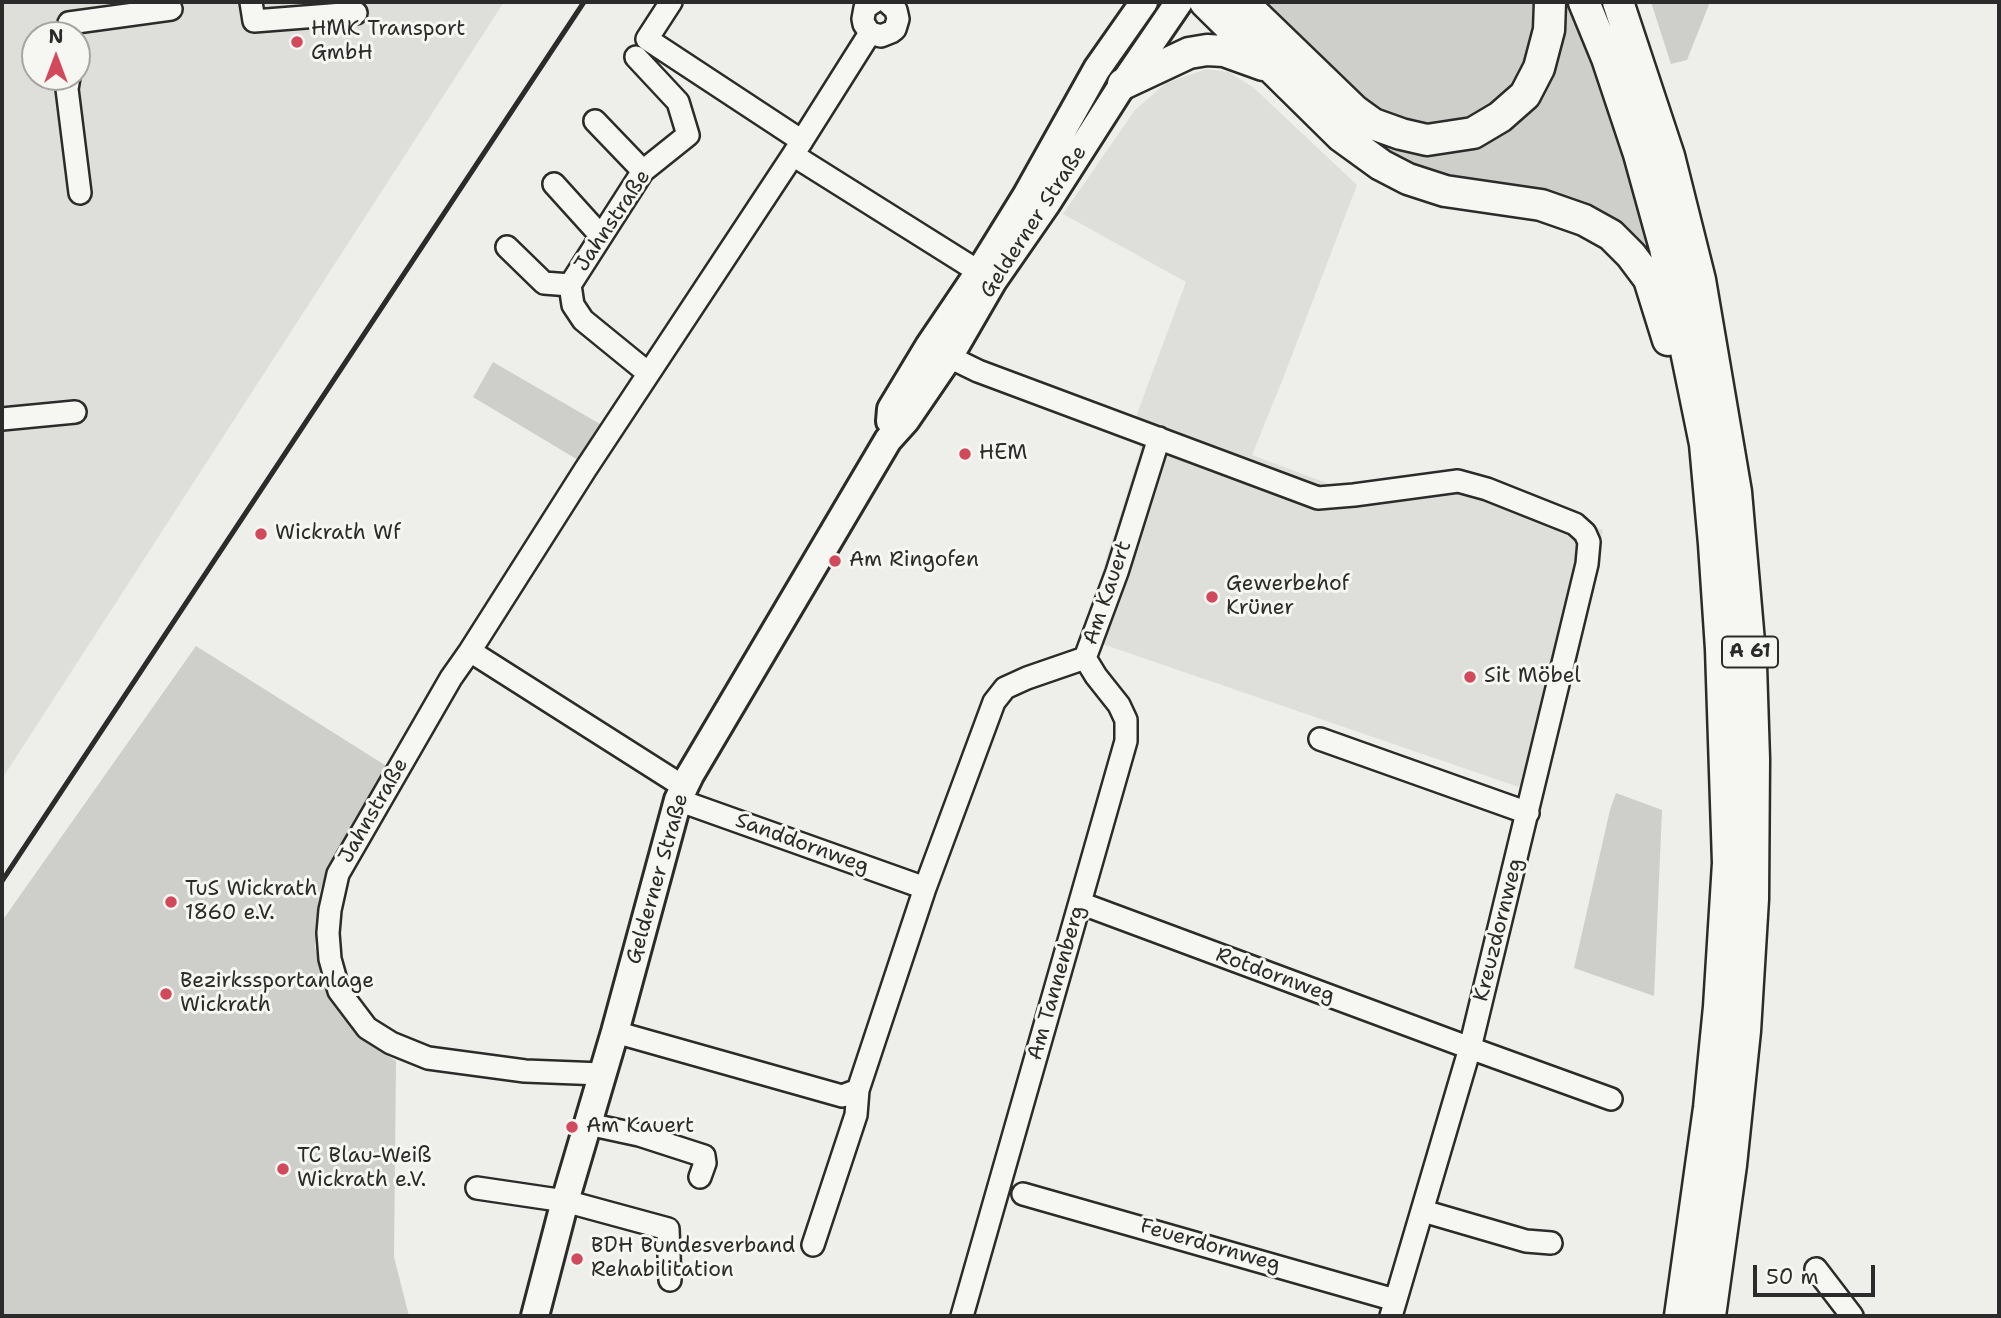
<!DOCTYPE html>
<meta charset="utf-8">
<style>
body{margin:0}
#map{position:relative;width:2001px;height:1318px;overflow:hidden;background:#eeeeea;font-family:"Shantell Sans",sans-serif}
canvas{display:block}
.frame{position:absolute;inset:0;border:4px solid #2b2b2b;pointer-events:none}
.north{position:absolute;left:21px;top:21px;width:70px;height:70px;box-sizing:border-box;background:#f6f6f2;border:2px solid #a5a5a2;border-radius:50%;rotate:0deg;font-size:19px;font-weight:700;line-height:28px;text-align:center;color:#2b2b2b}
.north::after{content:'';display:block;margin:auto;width:24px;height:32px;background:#d1495b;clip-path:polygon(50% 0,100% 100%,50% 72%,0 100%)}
.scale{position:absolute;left:1753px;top:1265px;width:122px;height:32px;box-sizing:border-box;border:4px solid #2b2b2b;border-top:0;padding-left:9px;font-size:21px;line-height:24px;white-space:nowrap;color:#2b2b2b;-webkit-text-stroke:5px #f6f6f2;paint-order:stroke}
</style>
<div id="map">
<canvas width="2001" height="1318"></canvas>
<div class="frame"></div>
<div class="north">N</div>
<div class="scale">50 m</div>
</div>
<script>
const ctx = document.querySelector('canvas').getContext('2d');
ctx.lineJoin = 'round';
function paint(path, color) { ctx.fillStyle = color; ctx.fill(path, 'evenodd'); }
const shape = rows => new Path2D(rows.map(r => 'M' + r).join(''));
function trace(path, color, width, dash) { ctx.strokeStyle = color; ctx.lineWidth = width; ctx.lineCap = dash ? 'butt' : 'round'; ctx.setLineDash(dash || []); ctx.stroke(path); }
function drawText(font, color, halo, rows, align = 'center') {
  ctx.font = font + ' "Shantell Sans",sans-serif'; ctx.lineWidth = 6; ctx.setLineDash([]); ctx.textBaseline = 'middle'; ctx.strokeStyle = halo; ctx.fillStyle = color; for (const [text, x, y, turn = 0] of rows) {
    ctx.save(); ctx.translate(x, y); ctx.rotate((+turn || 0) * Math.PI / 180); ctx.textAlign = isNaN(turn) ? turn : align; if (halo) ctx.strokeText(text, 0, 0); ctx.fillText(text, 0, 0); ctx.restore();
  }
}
const built = shape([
 [2,2,504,2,2,779],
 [35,35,77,35,77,77,35,77],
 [1206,69,1229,72,1254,88,1357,185,1284,376,1252,455,1348,491,1460,475,1603,530,1539,794,1082,637,1140,452,1137,414,1186,282,1063,214,1135,110,1166,83]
]);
const green = shape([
 [1264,2,1537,2,1534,47,1514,90,1478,117,1447,128,1416,128,1372,111,1347,82],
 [1557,2,1571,2,1613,115,1656,275,1642,256,1389,164,1323,100,1381,140,1498,130],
 [1651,2,1710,2,1687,60,1671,64],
 [493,362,600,424,578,460,473,397],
 [196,646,388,767,350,828,331,862,319,893,315,946,322,978,337,1009,371,1045,396,1061,394,1257,409,1316,2,1316,2,921],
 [1616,793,1662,810,1654,996,1574,968,1610,810]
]);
const minor = shape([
 [251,2,254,21,356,13],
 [671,2,647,39,802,141],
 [874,2,865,8,863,19,864,24,870,33,881,36,891,32,895,29,898,19,896,10,887,2],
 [69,23,171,9],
 [636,57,678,102,688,135,643,171,570,285,573,305,583,320,648,373],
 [69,77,67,89,80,193],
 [595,121,643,171],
 [793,155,992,280],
 [554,184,601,236],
 [507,247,544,283,570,285],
 [937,351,978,371,1318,498,1354,495,1458,481,1487,489,1575,524,1585,533,1589,542,1587,564,1470,1048,1391,1316],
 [2,419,75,412],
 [470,651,684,787],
 [1320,739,1528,813],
 [678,800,925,888],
 [1080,903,1470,1048,1611,1099],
 [615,1032,842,1096,858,1090,925,888,994,702,1005,688,1027,678,1085,658,1117,572,1159,438],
 [602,1074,525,1071,428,1058,391,1043,367,1028,339,991,330,959,328,933,330,910,338,874,451,678,470,651,585,470,793,155,870,33],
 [588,1124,639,1135,704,1156,705,1163,700,1177],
 [477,1188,565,1201,668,1229,670,1280],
 [1023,1194,1395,1300],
 [1423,1211,1526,1241,1551,1243],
 [813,1245,856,1115,858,1090],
 [1816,1269,1852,1316],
 [962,1316,1126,741,1126,720,1119,705,1096,676,1085,658]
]);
const major = shape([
 [890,421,891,409,929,346,979,272,1026,196,1097,69,1144,2],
 [535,1316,565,1201,615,1032,678,800,690,775,888,440,906,420,949,357,993,281,1047,203,1123,84,1179,2]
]);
const highway = shape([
 [1205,2,1341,136,1381,165,1408,179,1445,191,1541,205,1584,220,1611,235,1631,255,1649,279,1668,340],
 [1242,2,1355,111,1373,124,1401,134,1427,140,1473,133,1500,117,1525,95,1539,68,1549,30,1550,2],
 [1584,2,1607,58,1639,154,1665,248,1705,444,1714,544,1721,649,1728,863,1719,1007,1709,1108,1680,1316],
 [1618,2,1669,156,1700,280,1736,492,1751,665,1754,759,1753,899,1745,1031,1731,1165,1710,1316],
 [1123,84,1189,53,1207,50,1224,51,1263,65]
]);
const rail = shape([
 [2,881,584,2]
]);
const markers = [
 [297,42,7,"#d1495b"],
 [965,454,7,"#d1495b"],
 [261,534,7,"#d1495b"],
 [835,561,7,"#d1495b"],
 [1212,597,7,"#d1495b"],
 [1470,677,7,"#d1495b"],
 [171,902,7,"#d1495b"],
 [166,994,7,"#d1495b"],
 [572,1127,7,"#d1495b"],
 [283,1169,7,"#d1495b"],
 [577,1259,7,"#d1495b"]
];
const shields = [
 [1750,652,56]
];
const shieldNames = [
 ["A 61",1750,652]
];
const poiNames = [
 ["HMK Transport",311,30],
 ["GmbH",311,54],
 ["HEM",979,454],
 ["Wickrath Wf",275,534],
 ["Am Ringofen",849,561],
 ["Gewerbehof",1226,585],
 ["Krüner",1226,609],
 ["Sit Möbel",1484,677],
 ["TuS Wickrath",185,890],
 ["1860 e.V.",185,914],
 ["Bezirkssportanlage",180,982],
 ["Wickrath",180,1006],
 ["Am Kauert",586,1127],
 ["TC Blau-Weiß",297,1157],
 ["Wickrath e.V.",297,1181],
 ["BDH Bundesverband",591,1247],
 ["Rehabilitation",591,1271]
];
const streetNames = [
 ["Jahnstraße",613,221,-56],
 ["Gelderner Straße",1034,222,-57],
 ["Am Kauert",1108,593,-71],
 ["Jahnstraße",374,811,-60],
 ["Sanddornweg",802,844,20],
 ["Gelderner Straße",658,879,-74],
 ["Kreuzdornweg",1499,930,-76],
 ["Rotdornweg",1275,976,20],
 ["Am Tannenberg",1057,983,-74],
 ["Feuerdornweg",1210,1246,16]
];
paint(built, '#dededb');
paint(green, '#cececa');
trace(minor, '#2b2b2b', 26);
trace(major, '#2b2b2b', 32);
trace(highway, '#2b2b2b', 35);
trace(minor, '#f6f6f2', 21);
trace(major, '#f6f6f2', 26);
trace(highway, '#f6f6f2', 30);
trace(rail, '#2b2b2b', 5);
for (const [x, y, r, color] of markers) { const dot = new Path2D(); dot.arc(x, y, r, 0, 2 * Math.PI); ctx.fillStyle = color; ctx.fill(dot); trace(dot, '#f6f6f2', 2.5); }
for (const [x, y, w] of shields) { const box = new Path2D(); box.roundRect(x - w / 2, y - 15.5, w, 31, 5); ctx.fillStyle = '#f6f6f2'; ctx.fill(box); trace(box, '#2b2b2b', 2); }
drawText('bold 19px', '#2b2b2b', null, shieldNames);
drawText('21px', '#2b2b2b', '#f6f6f2', poiNames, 'left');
drawText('21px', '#2b2b2b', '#f6f6f2', streetNames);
</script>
